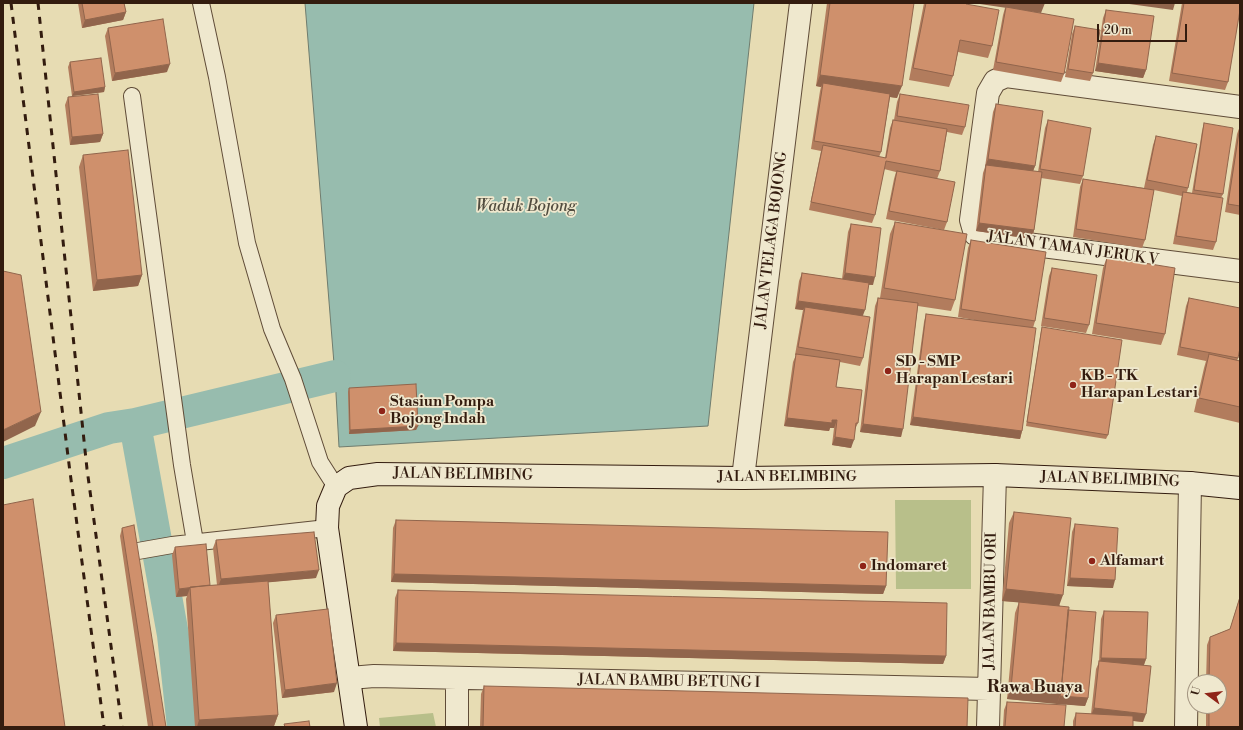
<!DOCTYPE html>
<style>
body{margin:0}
#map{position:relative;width:1243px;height:730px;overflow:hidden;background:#e7dcb3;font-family:"Libre Bodoni",serif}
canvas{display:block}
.frame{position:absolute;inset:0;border:4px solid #331c0f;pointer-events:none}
.north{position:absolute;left:1187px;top:674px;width:40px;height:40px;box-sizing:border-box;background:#efe8ce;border:1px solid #a49682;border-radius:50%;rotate:285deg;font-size:11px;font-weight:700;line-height:16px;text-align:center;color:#331c0f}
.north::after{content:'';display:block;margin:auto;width:14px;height:18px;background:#8f2418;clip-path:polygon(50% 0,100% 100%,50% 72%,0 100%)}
.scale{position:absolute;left:1097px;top:24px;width:90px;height:18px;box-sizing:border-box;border:2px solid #331c0f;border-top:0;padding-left:5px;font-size:12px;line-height:14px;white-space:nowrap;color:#331c0f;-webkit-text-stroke:3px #efe8ce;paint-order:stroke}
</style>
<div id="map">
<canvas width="1243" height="730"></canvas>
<div class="frame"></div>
<div class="north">U</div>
<div class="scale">20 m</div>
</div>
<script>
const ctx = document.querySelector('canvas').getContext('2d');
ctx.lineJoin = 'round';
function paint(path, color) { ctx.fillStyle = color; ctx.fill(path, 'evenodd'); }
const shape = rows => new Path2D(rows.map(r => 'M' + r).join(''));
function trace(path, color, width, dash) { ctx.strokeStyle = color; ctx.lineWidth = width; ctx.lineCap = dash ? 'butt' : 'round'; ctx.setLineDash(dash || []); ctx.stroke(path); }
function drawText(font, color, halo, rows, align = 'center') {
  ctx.font = font + ' "Libre Bodoni",serif'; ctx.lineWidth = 3.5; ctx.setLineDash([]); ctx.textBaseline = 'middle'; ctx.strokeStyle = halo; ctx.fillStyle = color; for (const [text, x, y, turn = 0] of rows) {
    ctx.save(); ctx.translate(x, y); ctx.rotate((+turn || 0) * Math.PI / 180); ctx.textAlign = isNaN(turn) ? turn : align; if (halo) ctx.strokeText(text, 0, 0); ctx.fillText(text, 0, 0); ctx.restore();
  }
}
const green = shape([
 [895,500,971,500,971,589,896,589],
 [433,713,436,727,380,727,379,718]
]);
const water = shape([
 [305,3,754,3,708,426,339,447,335,376,305,3]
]);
const canal = shape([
 [135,424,173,635,183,727],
 [3,463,109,428,135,424,335,376]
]);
const lane = shape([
 [201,3,217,77,247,243,272,329,293,379,320,462,336,487],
 [132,96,182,465,195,542],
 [138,551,172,545,327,528]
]);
const street = shape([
 [1240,107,1006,76,995,81,988,93,971,220,975,234,987,239,1240,271],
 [743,478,801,3],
 [350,678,374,676,989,689],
 [457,678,457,727],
 [988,727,995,475],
 [1186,727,1190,483]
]);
const secondary = shape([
 [356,727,327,528,328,506,336,487,349,478,378,474,743,478,995,475,1190,483,1240,488]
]);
const rail = shape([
 [11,3,70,472,104,727],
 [38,3,87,469,122,727]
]);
const wall = shape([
 [78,3,124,3,126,12,123,20,82,28],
 [827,3,914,3,897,98,890,97,881,152,879,157,885,158,890,128,893,120,894,120,897,102,900,94,965,127,962,135,947,132,940,171,937,179,947,222,944,230,886,219,894,179,896,172,884,169,875,215,872,223,809,210,821,151,811,149,820,91,821,87,816,86],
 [924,3,966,3,992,46,988,58,958,52,953,76,949,87,909,80],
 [1182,3,1240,3,1228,82,1225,90,1169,81],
 [1005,8,1041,13,1064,74,1061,82,993,70,1003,15],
 [1106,10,1146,70,1143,78,1095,71,1103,18],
 [1075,26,1093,73,1090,81,1065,77,1072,34],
 [108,28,167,72,112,81,105,36],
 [70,62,105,87,104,92,72,96,68,67],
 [68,97,103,134,100,142,70,145,65,105],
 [996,104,1035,166,1033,171,1038,172,1045,128,1048,120,1083,176,1080,184,1041,178,1034,230,1032,239,976,231,983,173,985,167,993,112],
 [1204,123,1223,194,1221,198,1216,242,1213,250,1173,244,1181,200,1182,196,1154,190,1145,240,1142,248,1073,237,1080,187,1083,179,1144,188,1153,145,1156,136,1188,188,1187,192,1192,193,1202,131],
 [1240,126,1240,215,1225,212,1237,134],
 [83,155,142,275,138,286,93,291,79,167],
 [895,222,955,300,951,311,918,306,901,437,860,432,875,306,878,298,880,298,890,234],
 [851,224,873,285,868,285,862,316,863,358,860,366,840,362,836,387,858,423,855,429,851,448,832,445,834,428,830,428,829,431,784,426,793,362,796,355,795,355,802,315,803,310,795,309,799,281,802,273,842,279,848,232],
 [971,240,1035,321,1033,328,1022,431,1020,439,910,425,924,322,926,314,980,321,958,317,968,248],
 [1107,257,1165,334,1161,345,1092,334,1103,268],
 [1052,268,1089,325,1086,333,1041,326,1049,276],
 [1189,298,1238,358,1237,361,1240,361,1240,423,1194,412,1204,368,1206,361,1177,355,1186,306],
 [1042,327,1108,435,1106,439,1026,426,1041,331],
 [349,388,418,426,416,430,349,434,348,392],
 [1014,512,1060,606,1068,610,1088,698,1085,706,1007,699,1015,613,1019,602,1002,601,1009,523],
 [396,520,886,586,883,594,391,582,393,528],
 [1075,524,1113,588,1067,586,1072,532],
 [122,528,166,727,148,727,120,536],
 [216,540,316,578,268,582,278,715,274,726,261,727,195,727,186,599,187,596,176,597,172,555,175,547,209,586,217,585,213,548],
 [398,590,946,656,943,664,393,651,395,598],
 [1240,596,1240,727,1206,727,1206,706,1219,706,1219,682,1206,682,1207,645,1210,637,1230,629],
 [1104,611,1146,659,1144,665,1143,722,1133,721,1133,727,1073,727,1073,721,1076,713,1091,714,1096,669,1099,662,1101,619],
 [276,615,334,692,282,698,273,623],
 [484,686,967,727,480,727,481,694],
 [1007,702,1064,727,1003,727,1004,710]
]);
const shadedWall = shape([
 [973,3,1045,3,1041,13],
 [1122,3,1175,3,1173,10],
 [126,12,123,20,82,28,85,20],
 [1098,63,1146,70,1143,78,1095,71],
 [170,64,167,72,112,81,115,73],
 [820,75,902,86,897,98,822,87,823,83,821,87,816,86],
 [105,87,104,92,72,96,74,92],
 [103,134,100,142,70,145,72,137],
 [988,159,1035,166,1032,174,985,167],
 [979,223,1034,230,1032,239,976,231],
 [845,273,875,277,873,285,842,281],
 [142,275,138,286,93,291,97,280],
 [798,301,865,310,862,318,805,307,803,310,795,309],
 [41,412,35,426,3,442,3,430],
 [913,417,1022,431,1020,439,910,425],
 [787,418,832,420,837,420,834,428,830,428,829,431,784,426],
 [863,424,903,429,901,437,860,432],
 [418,426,416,430,349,434,350,430],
 [835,437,854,440,851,448,832,445],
 [319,570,316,578,218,587,221,579],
 [394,574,886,586,883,594,391,582],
 [1070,578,1115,580,1113,588,1067,586],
 [190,588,187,596,176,597,179,589],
 [1006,589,1063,595,1059,606,1002,601],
 [396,643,946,656,943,664,393,651],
 [1101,658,1146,659,1143,667,1099,666],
 [337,683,334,692,282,698,285,690],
 [1011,688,1061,692,1057,704,1007,699],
 [1060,696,1088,698,1085,706,1057,704],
 [1094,708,1146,714,1143,722,1091,716],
 [278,715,274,726,261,727,197,727,199,720]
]);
const building = shape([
 [82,3,124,3,126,12,85,20,82,3],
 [830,3,914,3,902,86,820,75,830,3],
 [926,3,966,3,966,4,999,10,992,46,960,40,953,76,913,68,926,3],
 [1184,3,1240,3,1240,10,1228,82,1172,73,1184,3],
 [1006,7,1074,19,1064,74,996,62,1006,7],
 [1106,10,1154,16,1146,70,1098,63,1106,10],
 [163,19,170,64,115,73,108,28,163,19],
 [1075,26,1100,30,1093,73,1068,69,1075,26],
 [101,58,105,87,74,92,70,62,101,58],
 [823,83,890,94,881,152,814,141,823,83],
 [98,94,103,134,72,137,68,97,98,94],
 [900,94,969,105,965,127,897,116,900,94],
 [996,104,1043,111,1035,166,988,159,996,104],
 [893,120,947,129,940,171,886,161,875,215,811,202,823,145,886,158,893,120],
 [1048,120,1091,128,1083,176,1040,169,1048,120],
 [1204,123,1233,128,1223,194,1194,190,1204,123],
 [1240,126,1240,206,1228,204,1240,126],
 [1156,136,1197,144,1188,188,1147,180,1156,136],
 [128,150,142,275,97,280,83,155,128,150],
 [986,165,1042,172,1034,230,979,223,986,165],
 [897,171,955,182,947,222,889,211,897,171],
 [1083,179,1154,190,1145,240,1076,229,1083,179],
 [1183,192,1223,198,1216,242,1176,236,1183,192],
 [895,222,967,234,955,300,884,288,895,222],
 [851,224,881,228,875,277,845,273,851,224],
 [971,240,1046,252,1035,321,961,309,971,240],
 [1107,257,1175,268,1165,334,1096,323,1107,257],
 [1052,268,1097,275,1089,325,1044,318,1052,268],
 [3,271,21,275,41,412,3,430,3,271],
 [802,273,869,283,865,310,798,301,802,273],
 [878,298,918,303,903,429,863,424,878,298],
 [1189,298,1240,308,1240,348,1238,358,1180,347,1189,298],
 [805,307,870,317,863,358,798,347,805,307],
 [926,314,1036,328,1022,431,913,417,926,314],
 [1042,327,1122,340,1108,435,1027,422,1042,327],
 [796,354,840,360,836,387,862,390,858,423,856,423,854,440,835,437,837,420,832,420,832,423,787,418,796,354],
 [1209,354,1240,361,1240,407,1199,398,1209,354],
 [416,384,418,426,350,430,349,388,416,384],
 [33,499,65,727,3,727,3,505,33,499],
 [1014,512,1071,518,1063,595,1006,589,1014,512],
 [396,520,888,532,886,586,394,574,396,520],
 [1075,524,1118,528,1115,580,1070,578,1075,524],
 [134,525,166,727,153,727,122,528,134,525],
 [314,532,319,570,221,579,216,540,314,532],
 [206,544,210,585,179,589,175,547,206,544],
 [268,581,278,715,199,720,190,587,268,581],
 [398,590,947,603,946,656,396,643,398,590],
 [1240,597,1240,727,1209,727,1209,706,1219,706,1219,682,1209,682,1210,637,1230,629,1240,597],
 [1019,602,1069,607,1061,692,1011,688,1019,602],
 [328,609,337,683,285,690,276,615,328,609],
 [1068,610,1096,612,1088,698,1060,696,1061,692,1068,610],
 [1104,611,1148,612,1146,659,1101,658,1104,611],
 [1099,661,1151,666,1146,714,1094,708,1099,661],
 [484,686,968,698,967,727,483,727,484,686],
 [1007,702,1066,705,1064,727,1005,727,1007,702],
 [1076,713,1133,716,1133,727,1075,727,1076,713],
 [309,721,310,727,285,727,284,724,309,721]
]);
const markers = [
 [888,371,4,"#8f2418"],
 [1073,385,4,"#8f2418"],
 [382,411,4,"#8f2418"],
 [1092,561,4,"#8f2418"],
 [863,566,4,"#8f2418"]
];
const streetNames = [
 ["JALAN TELAGA BOJONG",772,240,-83],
 ["JALAN TAMAN JERUK V",1073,249,8],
 ["JALAN BELIMBING",463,475,1],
 ["JALAN BELIMBING",787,477],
 ["JALAN BELIMBING",1110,480,2],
 ["JALAN BAMBU ORI",991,601,-89],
 ["JALAN BAMBU BETUNG I",669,682,1]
];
const poiNames = [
 ["SD - SMP",896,362],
 ["Harapan Lestari",896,379],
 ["KB - TK",1081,376],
 ["Harapan Lestari",1081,393],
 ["Stasiun Pompa",390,402],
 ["Bojong Indah",390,419],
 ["Alfamart",1100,561],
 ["Indomaret",871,566]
];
const waterNames = [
 ["Waduk Bojong",526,207]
];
const quarterNames = [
 ["Rawa Buaya",1035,688]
];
paint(green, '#b8bf8a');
paint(water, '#97bcae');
trace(water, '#6f7c6e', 1);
trace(canal, '#97bcae', 32);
trace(lane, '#604c38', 18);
trace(street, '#604c38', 24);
trace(secondary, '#331c0f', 24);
trace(lane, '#efe8ce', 16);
trace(street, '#efe8ce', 22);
trace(secondary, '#efe8ce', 22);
trace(rail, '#331c0f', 3, [7, 7]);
paint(wall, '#b27c5d');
paint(shadedWall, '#91654c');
paint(building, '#cf906c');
trace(building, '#91654c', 1);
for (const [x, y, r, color] of markers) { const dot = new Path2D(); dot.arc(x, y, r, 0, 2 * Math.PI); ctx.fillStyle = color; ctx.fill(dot); trace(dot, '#efe8ce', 1.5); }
drawText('15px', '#331c0f', '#efe8ce', streetNames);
drawText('bold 15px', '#331c0f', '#efe8ce', poiNames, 'left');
drawText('italic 16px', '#514c3f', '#efe8ce', waterNames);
drawText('bold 17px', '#331c0f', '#efe8ce', quarterNames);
</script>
